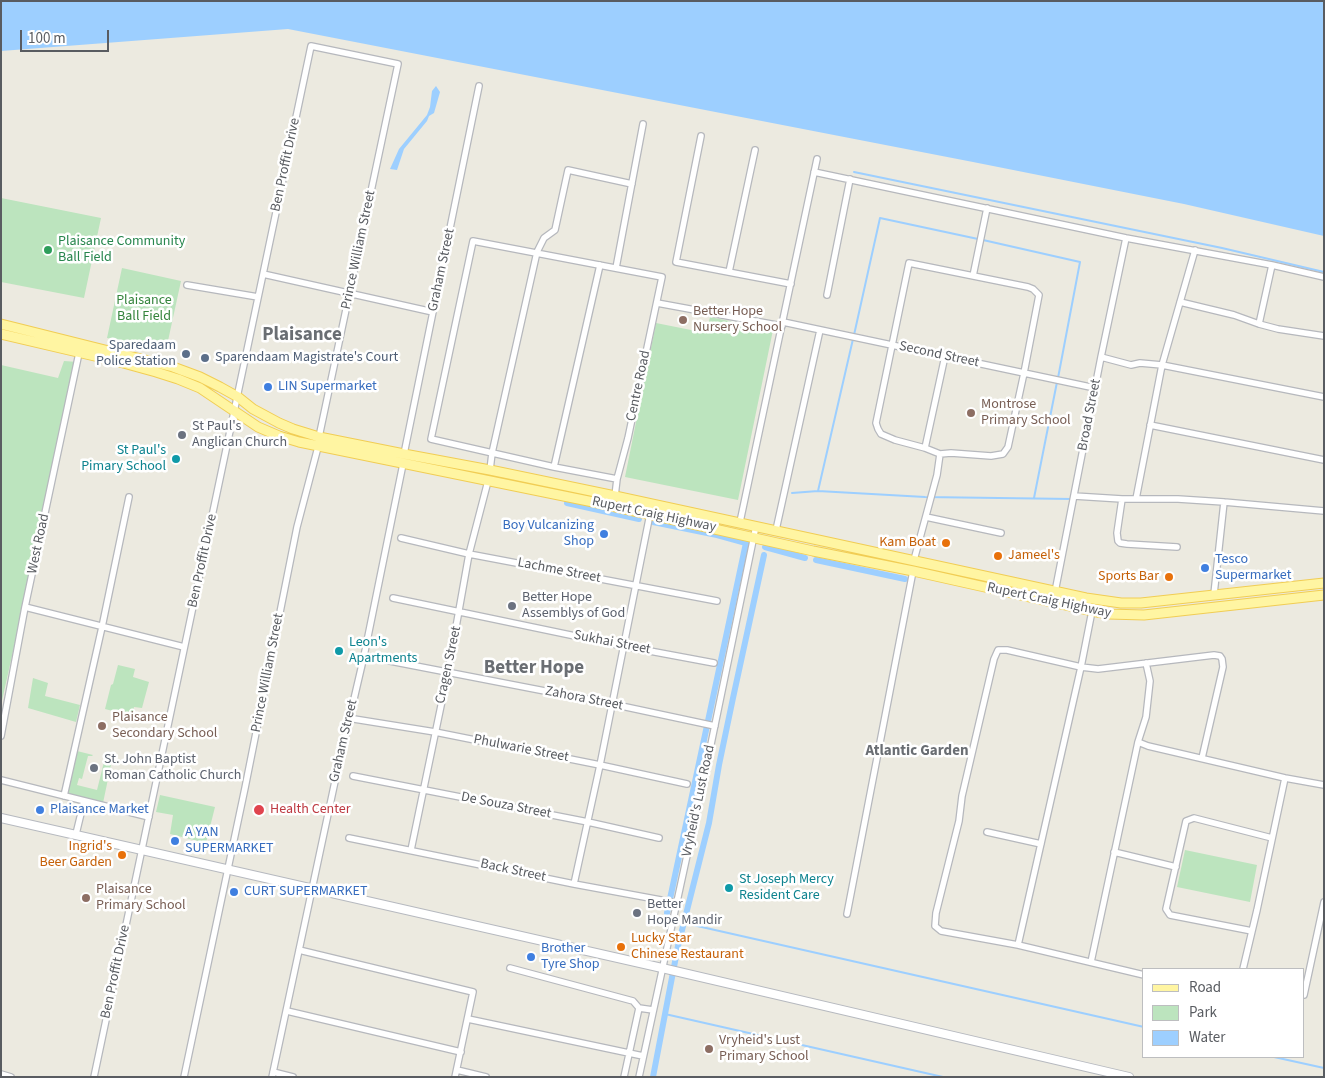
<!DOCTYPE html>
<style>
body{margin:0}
#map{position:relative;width:1325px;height:1078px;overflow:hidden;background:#eceae0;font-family:"Source Sans 3",sans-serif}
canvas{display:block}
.frame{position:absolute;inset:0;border:2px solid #595c61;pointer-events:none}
.legend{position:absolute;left:1142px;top:968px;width:162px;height:90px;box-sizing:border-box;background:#fff;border:1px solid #bdbec0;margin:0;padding:6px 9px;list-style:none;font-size:15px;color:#595c61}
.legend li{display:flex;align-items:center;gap:10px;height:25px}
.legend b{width:25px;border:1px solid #bdbec0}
.scale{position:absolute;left:20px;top:30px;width:89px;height:22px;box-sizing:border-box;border:2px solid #595c61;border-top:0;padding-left:6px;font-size:15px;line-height:18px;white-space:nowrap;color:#595c61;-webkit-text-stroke:4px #fff;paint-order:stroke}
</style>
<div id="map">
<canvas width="1325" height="1078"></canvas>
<div class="frame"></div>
<ul class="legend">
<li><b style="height:6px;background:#fff5a2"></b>Road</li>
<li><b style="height:14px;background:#bce4be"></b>Park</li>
<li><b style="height:14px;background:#9dcfff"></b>Water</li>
</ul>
<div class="scale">100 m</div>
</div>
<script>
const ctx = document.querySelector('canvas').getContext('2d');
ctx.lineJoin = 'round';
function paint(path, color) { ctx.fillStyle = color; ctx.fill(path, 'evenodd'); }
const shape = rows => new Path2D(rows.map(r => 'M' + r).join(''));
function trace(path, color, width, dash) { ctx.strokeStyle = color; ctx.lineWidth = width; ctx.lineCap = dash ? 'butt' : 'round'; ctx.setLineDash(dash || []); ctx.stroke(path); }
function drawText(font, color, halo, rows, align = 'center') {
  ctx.font = font + ' "Source Sans 3",sans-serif'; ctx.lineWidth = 5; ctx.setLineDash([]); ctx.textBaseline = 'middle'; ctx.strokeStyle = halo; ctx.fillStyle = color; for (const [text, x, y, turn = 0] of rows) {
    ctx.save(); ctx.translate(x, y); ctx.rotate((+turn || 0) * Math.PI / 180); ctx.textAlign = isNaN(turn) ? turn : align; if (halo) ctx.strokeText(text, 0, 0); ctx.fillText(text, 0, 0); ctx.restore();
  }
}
const green = shape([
 [1,198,101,218,84,298,1,282],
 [122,268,181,281,166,350,107,338],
 [710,317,773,330,738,500,625,477,656,323,706,333],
 [64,361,78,362,1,705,1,365,58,378],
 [118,665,135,669,133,677,149,682,142,708,134,707,132,716,105,709,111,685,113,684],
 [33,678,48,683,45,696,80,705,76,722,28,708],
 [77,751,93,755,92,756,88,756,82,779,79,778,77,785,97,790,105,758,112,760,103,803,67,794],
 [160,795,215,807,206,843,170,834,173,815,156,812],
 [1185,850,1257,865,1250,902,1177,887]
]);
const water = shape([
 [1,1,1324,1,1324,236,1184,204,973,162,288,29,1,51],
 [436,86,440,92,434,113,429,116,427,121,404,149,397,170,390,169,399,149,427,115,430,107,432,91]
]);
const stream = shape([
 [854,172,1222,248,1324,272],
 [983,240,1080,262,1058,378],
 [854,335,880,218,978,239],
 [853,339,818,491,925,497,1072,499],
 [792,493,818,491],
 [1034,498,1057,382],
 [684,923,1144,1027],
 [665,1014,943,1077],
 [1274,1057,1324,1068]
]);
const canal = shape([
 [567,503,639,519],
 [653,522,717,535,746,543,667,913],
 [765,547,805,558],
 [816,560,905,579],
 [653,1077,678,946,709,823,719,765,733,698,764,555]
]);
const minor = shape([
 [701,136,676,262,791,284],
 [814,172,1126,238,1272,265,1324,277],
 [909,263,1028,287,1033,289,1039,295,1024,373,1008,447,1003,454,991,456,951,453,940,454,925,448,895,440,881,434,878,429,876,423,909,263],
 [616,268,643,124],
 [729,272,755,150],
 [263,274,433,312],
 [973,276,987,208],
 [187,285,258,297],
 [827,295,850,179],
 [1180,302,1234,315,1259,324,1278,329,1324,336],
 [657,303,782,326],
 [783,322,1095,388],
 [1259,324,1272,265],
 [1101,357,1131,365,1140,363,1162,365,1324,397],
 [1150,425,1324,460],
 [925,448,945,356],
 [404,454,479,86],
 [554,467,600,265],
 [490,470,492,453,537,252,544,238,555,230,568,170,632,184],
 [615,496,617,479,628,438,662,277,473,241,431,439,554,467,617,479],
 [1074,496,1122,499,1178,499,1224,502,1324,511],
 [1122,499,1117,533,1118,541,1120,543,1127,544,1177,547],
 [1136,499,1162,365,1195,250],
 [926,517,1001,533],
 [740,522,817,159],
 [776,530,820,330],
 [401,538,469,554,717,601],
 [914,560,937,475,940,454],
 [1055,592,1101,357,1126,238],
 [1214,594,1224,502],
 [393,598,623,646,714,663],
 [25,607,184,647],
 [364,656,612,704,715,726],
 [354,719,435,732,600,765,687,784],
 [1,736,25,607,79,353],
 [1138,742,1148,746,1285,778,1324,785],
 [353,776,588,822,659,838],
 [1,780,149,817],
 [64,796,102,627,129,497],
 [987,832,1041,844],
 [76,834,84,801],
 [349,838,574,884,677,903],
 [411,850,448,672,469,554,488,481],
 [1114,852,1176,867],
 [574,884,600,765,650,514],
 [847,914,913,571],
 [1252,931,1170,915,1166,909,1186,821,1194,818,1272,838],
 [1018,945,1081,667,1092,611],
 [299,950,473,992,455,1077],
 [1091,962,1138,742,1146,717,1150,681,1146,663],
 [510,968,633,1001,639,1008,653,1010],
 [1243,969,1257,910,1285,778],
 [1144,975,1018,945,941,931,935,926,936,913,959,821,962,796,994,659,998,650,1007,650,1081,667,1098,669,1214,655,1220,656,1222,659,1223,667,1202,758],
 [1304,995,1324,902],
 [287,1011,461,1052],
 [468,1019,643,1056],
 [457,1070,486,1077],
 [273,1072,293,1077],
 [1,1074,11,1077],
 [94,1077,311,46,398,64,319,437],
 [184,1077,245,788,297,527,318,447],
 [272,1077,337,772,364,656,403,464],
 [624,1077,639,1008],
 [639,1077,709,754,756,526]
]);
const secondary = shape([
 [1,818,662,968,1129,1077]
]);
const primary = shape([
 [1,324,173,367,200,377,220,387,238,397,253,409,279,423,293,429,319,437,404,454,490,470,615,496,1086,598,1121,603,1141,603,1324,583],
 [1,334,116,361,156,372,178,379,200,388,258,427,279,436,299,442,598,503,813,551,913,571,1092,611,1108,614,1144,615,1324,595]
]);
const markers = [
 [48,250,5,"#2e9e5b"],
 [683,320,5,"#8d6e63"],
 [186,354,5,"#5c6f8a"],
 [205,358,5,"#5c6f8a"],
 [268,387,5,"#3f7fe0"],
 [971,413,5,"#8d6e63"],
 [182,435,5,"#6b7280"],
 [176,459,5,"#0f9aa8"],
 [604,534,5,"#3f7fe0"],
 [946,543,5,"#e8710a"],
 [998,556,5,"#e8710a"],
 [1205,568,5,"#3f7fe0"],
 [1169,577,5,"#e8710a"],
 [512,606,5,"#6b7280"],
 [339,651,5,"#0f9aa8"],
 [102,726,5,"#8d6e63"],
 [94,768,5,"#6b7280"],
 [40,810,5,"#3f7fe0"],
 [259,810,6,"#e0444e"],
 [175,841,5,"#3f7fe0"],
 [122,855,5,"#e8710a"],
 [729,888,5,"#0f9aa8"],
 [234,892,5,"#3f7fe0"],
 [86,898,5,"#8d6e63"],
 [637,913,5,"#6b7280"],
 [621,947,5,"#e8710a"],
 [531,957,5,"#3f7fe0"],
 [709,1049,5,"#8d6e63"]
];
const streetNames = [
 ["Ben Proffit Drive",286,165,-78],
 ["Prince William Street",359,250,-78],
 ["Graham Street",442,270,-78],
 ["Second Street",939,355,12],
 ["Centre Road",639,386,-78],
 ["Broad Street",1090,415,-79],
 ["Rupert Craig Highway",654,515,12],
 ["West Road",39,544,-78],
 ["Ben Proffit Drive",203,561,-78],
 ["Lachme Street",559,571,11],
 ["Rupert Craig Highway",1049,601,12],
 ["Sukhai Street",612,643,11],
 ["Cragen Street",449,665,-78],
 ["Prince William Street",268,673,-79],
 ["Zahora Street",584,699,11],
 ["Graham Street",344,741,-77],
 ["Phulwarie Street",521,749,11],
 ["Vryheid's Lust Road",699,801,-78],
 ["De Souza Street",506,806,11],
 ["Back Street",513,871,12],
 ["Ben Proffit Drive",116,972,-78]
];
const leisureNames = [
 ["Plaisance Community",58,242],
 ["Ball Field",58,258]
];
const parkNames = [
 ["Plaisance",144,301],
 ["Ball Field",144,317]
];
const educationNames = [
 ["Better Hope",693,312],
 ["Nursery School",693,328],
 ["Montrose",981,405],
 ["Primary School",981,421],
 ["Plaisance",112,718],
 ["Secondary School",112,734],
 ["Plaisance",96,890],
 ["Primary School",96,906],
 ["Vryheid's Lust",719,1041],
 ["Primary School",719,1057]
];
const serviceNames = [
 ["Sparedaam",176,346],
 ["Police Station",176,362],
 ["Sparendaam Magistrate's Court",215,358,"left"]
];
const shopNames = [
 ["LIN Supermarket",278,387],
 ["Boy Vulcanizing",594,526,"right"],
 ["Shop",594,542,"right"],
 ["Tesco",1215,560],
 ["Supermarket",1215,576],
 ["Plaisance Market",50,810],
 ["A YAN",185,833],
 ["SUPERMARKET",185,849],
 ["CURT SUPERMARKET",244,892],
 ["Brother",541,949],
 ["Tyre Shop",541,965]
];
const worshipNames = [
 ["St Paul's",192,427],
 ["Anglican Church",192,443],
 ["Better Hope",522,598],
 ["Assemblys of God",522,614],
 ["St. John Baptist",104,760],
 ["Roman Catholic Church",104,776],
 ["Better",647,905],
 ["Hope Mandir",647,921]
];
const cultureNames = [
 ["St Paul's",166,451,"right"],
 ["Pimary School",166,467,"right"],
 ["Leon's",349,643],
 ["Apartments",349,659],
 ["St Joseph Mercy",739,880],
 ["Resident Care",739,896]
];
const foodNames = [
 ["Kam Boat",936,543],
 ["Jameel's",1008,556,"left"],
 ["Sports Bar",1159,577],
 ["Ingrid's",112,847],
 ["Beer Garden",112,863],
 ["Lucky Star",631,939,"left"],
 ["Chinese Restaurant",631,955,"left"]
];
const healthNames = [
 ["Health Center",270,810]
];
const neighbourhoodNames = [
 ["Atlantic Garden",917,752]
];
const districtNames = [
 ["Plaisance",302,336],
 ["Better Hope",534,669]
];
paint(green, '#bce4be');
paint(water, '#9dcfff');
trace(stream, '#9dcfff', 2);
trace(canal, '#9dcfff', 6);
trace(minor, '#b6b8bd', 8);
trace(secondary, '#b6b9bf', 10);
trace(primary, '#f1cd54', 11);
trace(minor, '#fff', 5.5);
trace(secondary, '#fff', 8);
trace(primary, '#fff5a2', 9);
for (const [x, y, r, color] of markers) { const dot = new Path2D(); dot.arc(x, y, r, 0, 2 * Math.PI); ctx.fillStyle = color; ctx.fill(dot); trace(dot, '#fff', 2); }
drawText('14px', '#595c61', '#fff', streetNames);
drawText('14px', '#27864d', '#fff', leisureNames, 'left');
drawText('14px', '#34843c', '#fff', parkNames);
drawText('14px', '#785e54', '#fff', educationNames, 'left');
drawText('14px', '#4e5e75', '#fff', serviceNames, 'right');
drawText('14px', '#366cbe', '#fff', shopNames, 'left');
drawText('14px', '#5b616d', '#fff', worshipNames, 'left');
drawText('14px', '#0d838f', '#fff', cultureNames, 'left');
drawText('14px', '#c56008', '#fff', foodNames, 'right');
drawText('14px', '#be3a42', '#fff', healthNames, 'left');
drawText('bold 15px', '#6a6e73', '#fff', neighbourhoodNames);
drawText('bold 19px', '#6a6e73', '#fff', districtNames);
</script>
